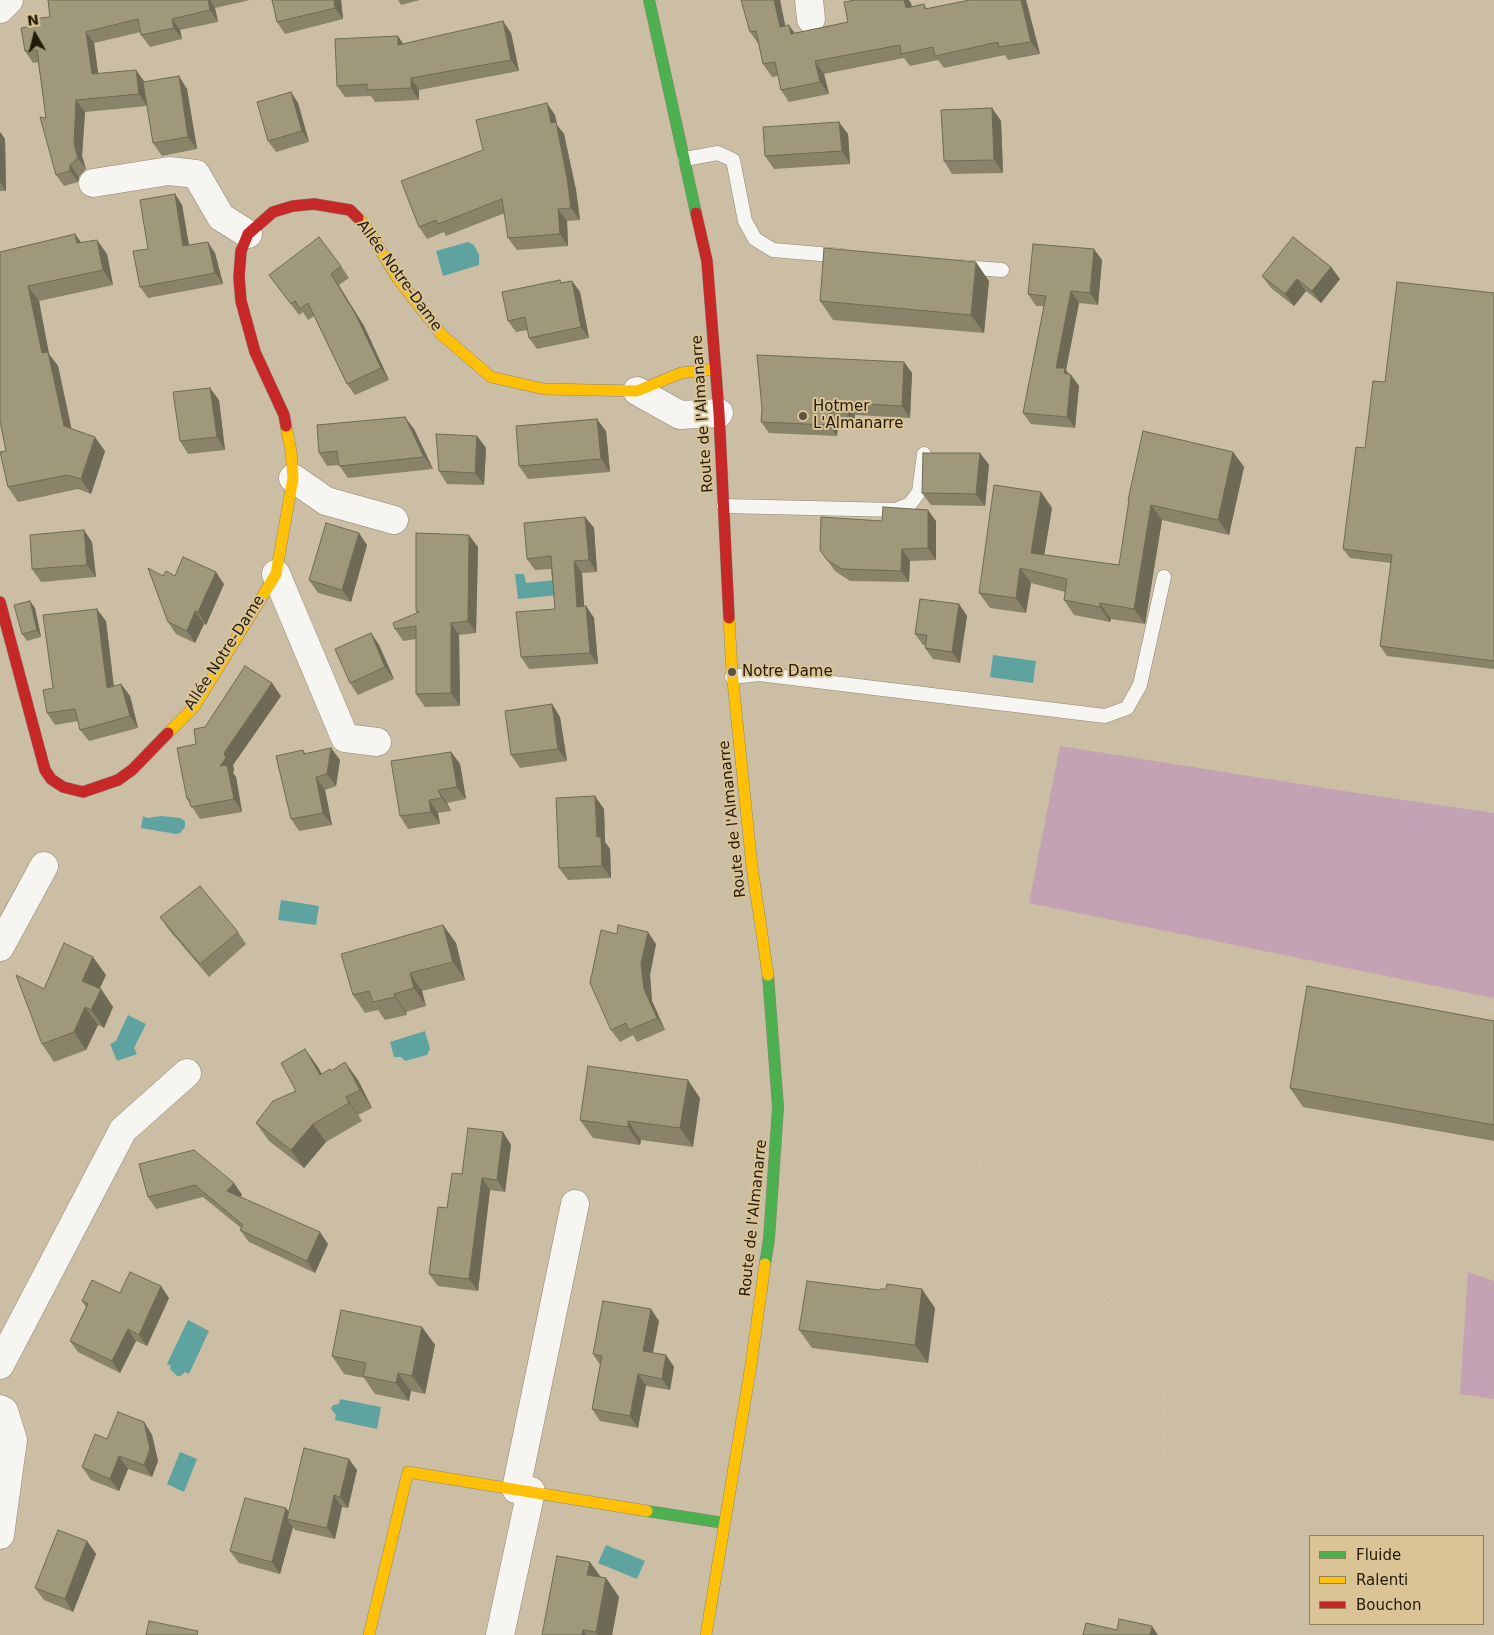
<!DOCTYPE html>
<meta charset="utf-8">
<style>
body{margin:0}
#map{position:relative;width:1494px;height:1635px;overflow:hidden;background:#cbbea4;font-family:"DejaVu Sans",sans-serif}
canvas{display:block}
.legend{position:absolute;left:1309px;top:1535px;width:175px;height:90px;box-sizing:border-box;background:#dac395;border:1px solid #907f5d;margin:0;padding:6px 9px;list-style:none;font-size:15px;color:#221a08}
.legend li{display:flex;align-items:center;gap:10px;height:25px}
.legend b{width:25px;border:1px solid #907f5d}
.north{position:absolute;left:10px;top:10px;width:50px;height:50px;-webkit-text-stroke:4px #dac395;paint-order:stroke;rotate:352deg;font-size:14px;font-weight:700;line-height:20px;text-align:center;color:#221a08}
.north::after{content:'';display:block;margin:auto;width:18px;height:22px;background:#221a08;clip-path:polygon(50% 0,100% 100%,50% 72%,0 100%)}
</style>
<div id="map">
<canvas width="1494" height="1635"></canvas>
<ul class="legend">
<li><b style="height:6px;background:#4caf50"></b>Fluide</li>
<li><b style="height:6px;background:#ffc107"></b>Ralenti</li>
<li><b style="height:6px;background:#c62828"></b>Bouchon</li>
</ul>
<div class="north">N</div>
</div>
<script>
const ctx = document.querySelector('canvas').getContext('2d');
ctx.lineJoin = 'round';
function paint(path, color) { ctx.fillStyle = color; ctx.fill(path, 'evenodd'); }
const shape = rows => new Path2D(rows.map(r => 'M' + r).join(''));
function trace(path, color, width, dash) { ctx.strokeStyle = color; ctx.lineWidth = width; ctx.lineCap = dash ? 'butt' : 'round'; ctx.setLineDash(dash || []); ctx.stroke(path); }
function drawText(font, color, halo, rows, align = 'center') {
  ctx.font = font + ' "DejaVu Sans",sans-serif'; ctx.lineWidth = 4; ctx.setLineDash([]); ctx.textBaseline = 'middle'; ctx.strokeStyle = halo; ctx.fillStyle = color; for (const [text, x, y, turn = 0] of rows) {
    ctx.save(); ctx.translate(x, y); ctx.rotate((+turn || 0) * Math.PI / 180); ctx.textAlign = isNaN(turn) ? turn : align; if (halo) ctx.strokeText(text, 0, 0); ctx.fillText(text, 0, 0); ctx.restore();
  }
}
const green = shape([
 [1060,746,1363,794,1494,813,1494,998,1029,903],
 [1468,1272,1494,1281,1494,1399,1460,1394]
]);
const water = shape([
 [468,242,474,245,479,255,479,265,443,276,436,251],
 [515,574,524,574,526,583,556,580,558,595,518,599],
 [993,655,1036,661,1033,683,990,677],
 [143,816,147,818,161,816,180,818,185,821,185,827,180,833,176,834,141,828],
 [281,900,319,906,316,925,278,920],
 [128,1015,146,1024,134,1048,137,1054,117,1061,110,1044,116,1041],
 [425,1031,430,1049,427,1055,405,1061,401,1057,394,1057,390,1042],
 [188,1320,209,1331,189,1374,185,1372,181,1376,177,1376,170,1369,171,1366,167,1364],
 [340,1399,381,1407,377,1429,335,1420,336,1415,331,1409,333,1405,339,1404],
 [180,1452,197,1459,184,1492,167,1484],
 [606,1545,645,1561,637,1579,598,1563]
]);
const path = shape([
 [0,213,30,197,65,189],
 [313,412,446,399,457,385],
 [782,870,842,878,1494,1010],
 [806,1111,953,1131,969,1144,981,1164,942,1363,923,1382,821,1368],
 [981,1164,1015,1187,1030,1197,1124,1314,1164,1380,1164,1461,1137,1592,984,1567,972,1556,961,1530,1015,1187]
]);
const lane = shape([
 [685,159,718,153,733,160,745,221,755,239,773,250,843,256],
 [961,267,1002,270],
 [724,506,896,510,910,504,919,492,924,454],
 [732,677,759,674,1105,716,1127,708,1140,685,1164,577]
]);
const street = shape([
 [809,0,811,19],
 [0,9,9,0],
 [93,183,169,171,196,174,221,217,248,234],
 [637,391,680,415,719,413],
 [293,478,326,501,394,520],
 [276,574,345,738,377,742],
 [0,947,44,866],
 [0,1365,123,1130,187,1073],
 [0,1409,4,1411,13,1440,0,1535],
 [516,1489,575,1204],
 [500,1635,531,1491]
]);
const fast = shape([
 [649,0,696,213],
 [765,1264,769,1239,778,1107,768,975],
 [647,1511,724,1523]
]);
const slow = shape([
 [358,218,365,225,398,279,442,335,491,377,544,389,637,391,681,373,716,369],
 [729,618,732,672,752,867,768,975],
 [168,733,194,707,276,574,293,478,291,451,286,426],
 [369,1635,408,1472,647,1511],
 [706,1635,751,1365,765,1264]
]);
const jam = shape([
 [696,213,707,261,719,413,729,618],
 [286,426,284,415,255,352,241,301,239,277,241,251,248,234,273,212,293,206,314,204,350,210,358,218],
 [0,602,45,770,51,779,63,787,83,792,118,780,132,770,168,733]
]);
const wall = shape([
 [48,0,250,0,215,8,218,22,180,30,182,39,150,47,141,35,141,32,94,43,98,74,187,89,197,149,162,156,153,143,147,106,85,112,82,156,86,169,79,177,78,182,64,186,56,175,46,118,38,62,33,63,25,51,33,26,50,17],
 [272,0,342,0,341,0,343,19,285,34,277,22],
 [398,0,420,0,401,5],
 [780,0,785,26,795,33,848,22,911,3,912,7,924,4,927,9,1026,0,1040,54,1008,60,1005,55,944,68,938,60,910,66,904,58,824,74,829,94,789,102,781,90,778,76,772,77,763,64,759,45,750,32],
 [511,33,519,71,419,90,419,100,375,102,371,96,345,97,337,86,403,44],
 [291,92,298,103,309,142,276,152,268,141],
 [992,108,1001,121,1003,173,952,174,944,161],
 [555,115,557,125,564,134,576,190,580,220,567,221,568,246,517,250,508,238,505,213,446,236,444,232,427,239,419,227,483,150],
 [0,132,5,139,6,191,0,191],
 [848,134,850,164,774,169,765,156],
 [175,194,182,205,189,245,215,253,223,284,148,298,140,287,148,249],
 [75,234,81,243,107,254,113,285,39,301,49,354,58,366,71,428,105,451,91,494,78,489,18,502,8,487,0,252],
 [1102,260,1098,305,1079,303,1066,370,1069,374,1071,375,1079,386,1075,428,1031,424,1023,413,1044,306,1036,306,1028,294],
 [341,266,349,278,339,285,364,326,389,380,355,395,347,384,314,316,308,320,303,312,299,315,269,275],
 [1331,267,1340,279,1321,303,1306,291,1294,306,1271,288,1262,276],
 [572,281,580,292,589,338,537,349,529,338,528,330,516,332,508,321,561,283],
 [989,281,984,333,833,320,820,301],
 [1494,293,1494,669,1387,656,1380,646,1391,563,1350,558,1343,549,1385,382],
 [904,362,912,373,910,418,855,415,854,423,838,423,837,436,769,433,761,422],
 [219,400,225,450,188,454,180,441],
 [414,429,433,469,348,478,339,465,327,466,319,453],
 [606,431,610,472,528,479,519,466],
 [477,436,486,448,484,485,447,484,439,471],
 [1233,452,1244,467,1229,535,1162,520,1145,624,1111,619,1110,622,1074,615,1064,600,1065,592,1031,583,1026,613,990,608,979,593,1041,492,1052,508,1044,555,1119,565,1129,502,1128,500],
 [980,453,989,465,985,506,931,505,922,493],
 [585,517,594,528,597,572,582,573,584,607,586,606,594,618,598,664,529,669,521,657,555,609,551,569,535,570,527,559],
 [882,521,936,521,936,560,910,561,909,582,850,581,835,571,820,550],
 [92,542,96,577,41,582,32,569],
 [367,545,351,602,318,593,309,580],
 [478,547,476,633,459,635,460,706,425,707,416,694,416,639,403,641,395,629,417,613,416,611],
 [163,576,175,576,224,584,206,625,204,624,195,643,176,634,168,622],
 [959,604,967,616,960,663,933,659,925,648,926,645,923,645,915,634],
 [35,608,41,637,27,641,22,634],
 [106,621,114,686,121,684,130,696,138,728,89,741,80,730,78,721,55,725,47,713,53,688],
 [371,633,379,645,394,679,358,695,350,683],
 [281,696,233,765,234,770,233,773,236,777,242,812,200,819,187,799,196,744,205,727],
 [560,717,567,761,520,768,511,755],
 [331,748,340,760,336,786,325,790,332,825,299,831,291,819,303,750,306,754],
 [451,752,460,764,466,799,447,803,451,811,438,813,440,824,408,829,400,816],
 [604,809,605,842,610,849,611,878,568,880,559,868],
 [160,917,238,932,246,944,209,977,169,930],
 [443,925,456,943,465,980,422,991,426,1006,406,1012,407,1015,385,1020,378,1010,365,1013,353,995],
 [656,944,650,975,652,1001,665,1030,637,1042,633,1035,620,1042,611,1030],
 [106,975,100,988,101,989,113,1007,104,1028,98,1025,86,1050,54,1062,42,1044,44,989],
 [1494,1021,1494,1141,1303,1107,1290,1088],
 [305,1049,322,1074,331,1071,358,1080,372,1108,358,1115,362,1121,326,1142,304,1168,269,1141,256,1123,296,1091],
 [700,1098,693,1147,641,1140,640,1145,593,1138,580,1120],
 [503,1132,511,1145,505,1192,490,1190,478,1291,438,1286,429,1274,462,1174],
 [139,1164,234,1183,242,1195,240,1197,328,1244,315,1273,249,1242,240,1230,241,1228,203,1197,156,1209,148,1197],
 [886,1289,935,1308,928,1363,812,1348,799,1330,879,1290],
 [120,1293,169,1298,147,1346,136,1341,120,1373,78,1352,70,1341,86,1307,82,1301],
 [659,1321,653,1353,666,1355,674,1367,670,1390,646,1386,638,1428,600,1421,592,1409,600,1365,593,1354],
 [422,1327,435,1345,425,1394,411,1391,409,1401,375,1394,364,1378,344,1374,332,1356],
 [144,1422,152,1435,158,1461,152,1477,128,1469,119,1491,91,1480,82,1467],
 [357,1470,348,1508,342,1507,335,1539,295,1530,293,1527,280,1574,239,1563,230,1551,289,1512],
 [87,1541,96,1554,73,1612,44,1600,35,1588],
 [601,1577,606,1578,619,1597,612,1635,542,1635]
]);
const shadedWall = shape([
 [208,0,210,0,215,8,218,22,210,10],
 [334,0,341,0,343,19,335,8],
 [774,0,780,0,788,39,780,27],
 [904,0,909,0,911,3,915,20,906,8],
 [1021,0,1026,0,1040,54,1031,42],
 [172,19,180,30,182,39,174,28],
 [503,21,511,33,519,71,511,60],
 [789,25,798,38,791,34],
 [86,32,94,43,100,86,92,74],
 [398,36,406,48,398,45],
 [815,61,824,74,829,94,820,82],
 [136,70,144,81,147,106,139,94],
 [179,76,187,89,197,149,188,137],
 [411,78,419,90,419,100,411,88],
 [291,92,298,103,309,142,302,131],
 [76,100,85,112,82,156,86,169,78,158,74,144],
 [547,103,555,115,557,125,564,134,576,190,580,220,571,208],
 [992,108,1001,121,1003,173,994,160],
 [839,122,848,134,850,164,842,151],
 [0,132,5,139,6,191,0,182],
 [70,165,79,177,78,182,70,171],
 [175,194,182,205,191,257,183,246],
 [558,209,567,221,568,246,560,234],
 [75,234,86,249,77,243],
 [97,240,107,254,113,285,103,270],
 [208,242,215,253,223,284,215,273],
 [1094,249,1102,260,1098,305,1090,293],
 [976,262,989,281,984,333,971,315],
 [1331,267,1340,279,1321,303,1312,291],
 [331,274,364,326,389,380,381,368],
 [1297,279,1306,291,1294,306,1285,294],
 [572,281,580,292,589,338,581,327],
 [28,286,39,301,49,354,58,366,74,440,64,426,42,353],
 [1071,291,1079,303,1066,370,1071,377,1071,375,1079,386,1075,428,1067,417,1056,368],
 [904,362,912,373,910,418,902,406],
 [210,388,219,400,225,450,217,437],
 [847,403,855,415,854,423,846,412],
 [830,411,838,423,837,436,829,425],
 [405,417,414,429,433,469,424,457],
 [597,419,606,431,610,472,601,459],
 [477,436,486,448,484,485,475,473],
 [95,437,105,451,91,494,81,479],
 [1233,452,1244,467,1229,535,1218,520],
 [980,453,989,465,985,506,976,494],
 [1041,492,1052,508,1042,568,1031,553],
 [1151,505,1162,520,1145,624,1134,609],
 [928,510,936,521,936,560,928,548],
 [585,517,594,528,597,572,589,560],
 [84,530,92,542,96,577,87,565],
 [359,533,367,545,351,602,342,590],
 [469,535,478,547,476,633,468,621],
 [902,549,910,561,909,582,901,571],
 [574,561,582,573,585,619,577,607],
 [1020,568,1031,583,1026,613,1016,598],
 [216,572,224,584,206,625,198,612],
 [30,601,35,608,41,637,37,630],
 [1100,603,1111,619,1110,622,1100,607],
 [959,604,967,616,960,663,952,652],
 [586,606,594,618,598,664,590,653],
 [97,609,106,621,115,699,107,688],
 [195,611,204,624,195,643,187,631],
 [451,623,459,635,460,706,451,693],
 [371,633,379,645,394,679,385,667],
 [272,683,281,696,233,765,234,770,233,773,236,777,242,812,234,799,220,766,224,753],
 [121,684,130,696,138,728,130,716],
 [552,704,560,717,567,761,558,749],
 [331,748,340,760,336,786,327,774],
 [451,752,460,764,466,799,457,787],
 [316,777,325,790,332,825,323,813],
 [438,790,447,803,451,811,442,798],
 [595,796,604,809,605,842,610,849,611,878,602,866,597,837],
 [429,800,438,813,440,824,431,812],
 [443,925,456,943,465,980,453,962],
 [648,932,656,944,650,975,652,1001,665,1030,657,1018,644,989,641,963],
 [93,957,106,975,95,998,82,981],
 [410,973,422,991,426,1006,414,988],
 [101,989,113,1007,104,1028,91,1010],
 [394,994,406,1012,407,1015,395,997],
 [85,1007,98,1025,86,1050,74,1032],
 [305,1049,318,1067,332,1093,320,1075],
 [345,1062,358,1080,372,1108,360,1090],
 [688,1080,700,1098,693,1147,680,1128],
 [346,1097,362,1121,349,1103],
 [628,1121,641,1140,640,1145,628,1127],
 [313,1124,326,1142,304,1168,291,1150],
 [503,1132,511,1145,505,1192,497,1180],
 [482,1178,490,1190,478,1291,469,1279],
 [234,1183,242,1195,235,1203,227,1191],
 [320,1232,328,1244,315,1273,307,1261],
 [161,1286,169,1298,147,1346,139,1335],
 [922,1289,935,1308,928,1363,915,1345],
 [651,1309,659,1321,651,1362,643,1351],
 [422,1327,435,1345,425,1394,412,1376],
 [128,1329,136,1341,120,1373,112,1361],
 [666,1355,674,1367,670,1390,662,1379],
 [398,1373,411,1391,409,1401,396,1383],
 [638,1374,646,1386,638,1428,630,1416],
 [144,1422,152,1435,158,1461,152,1477,144,1465],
 [119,1456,128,1469,119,1491,110,1479],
 [349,1459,357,1470,348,1508,340,1497],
 [334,1495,342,1507,335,1539,327,1528],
 [286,1508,295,1520,287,1519,293,1527,280,1574,272,1562],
 [87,1541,96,1554,73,1612,65,1599],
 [590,1562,603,1580,587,1575],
 [606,1578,619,1597,612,1635,598,1635,596,1632],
 [1152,1626,1158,1635,1150,1635],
 [583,1630,587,1635,582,1635]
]);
const building = shape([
 [48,0,208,0,210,10,172,19,174,28,141,35,138,19,86,32,92,74,136,70,139,94,76,100,74,144,78,158,70,165,70,171,56,175,40,117,46,118,37,50,25,51,21,28,33,26,32,19,50,17,48,0],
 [272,0,334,0,335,8,277,22,272,0],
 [741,0,774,0,780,27,789,25,791,34,848,22,844,2,855,0,904,0,906,8,924,4,925,9,970,0,1021,0,1031,42,999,47,998,42,935,56,933,47,901,54,900,45,815,61,820,82,781,90,775,62,763,64,756,31,750,32,741,0],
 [503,21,511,60,411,78,411,88,367,90,367,84,337,86,335,39,398,36,398,45,503,21],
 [179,76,188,137,153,143,143,82,179,76],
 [291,92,302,131,268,141,257,102,291,92],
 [547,103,551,123,556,122,567,178,571,208,558,209,560,234,508,238,502,199,438,224,436,220,419,227,401,181,483,150,476,120,547,103],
 [992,108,994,160,944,161,941,110,992,108],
 [839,122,842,151,765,156,763,127,839,122],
 [175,194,183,246,208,242,215,273,140,287,133,251,148,249,140,200,175,194],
 [75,234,77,243,97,240,103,270,28,286,42,353,48,352,64,426,95,437,81,479,67,475,8,487,0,452,6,451,0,421,0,252,75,234],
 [319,237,341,266,331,274,356,315,381,368,347,384,308,303,300,309,295,301,291,304,269,275,319,237],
 [1293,237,1331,267,1312,291,1297,279,1285,294,1262,276,1293,237],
 [1033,244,1094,249,1090,293,1071,291,1056,368,1065,368,1064,373,1071,375,1067,417,1023,413,1046,296,1028,294,1033,244],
 [824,248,976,262,971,315,820,301,824,248],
 [560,280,561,283,572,281,581,327,529,338,525,317,508,321,502,292,560,280],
 [1397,282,1494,293,1494,661,1380,646,1392,555,1343,549,1356,447,1365,448,1373,381,1385,382,1397,282],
 [757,355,904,362,902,406,847,403,846,412,830,411,829,425,761,422,762,409,757,355],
 [210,388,217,437,180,441,173,392,210,388],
 [405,417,424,457,339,466,337,451,319,453,317,425,405,417],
 [597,419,601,459,519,466,516,426,597,419],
 [1143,431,1233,452,1218,520,1151,505,1134,609,1100,603,1100,607,1064,600,1067,579,1020,568,1016,598,979,593,994,485,1041,492,1031,553,1119,565,1129,500,1128,500,1143,431],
 [436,434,477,436,475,473,439,471,436,434],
 [923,453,980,453,976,494,922,493,923,453],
 [883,507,928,510,928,548,902,549,901,571,842,569,827,560,820,550,821,517,882,521,883,507],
 [585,517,589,560,574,561,577,607,586,606,590,653,521,657,516,612,555,609,551,556,527,559,524,523,585,517],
 [326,523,359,533,342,590,309,580,326,523],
 [84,530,87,565,32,569,30,535,84,530],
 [416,533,469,535,468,621,451,623,451,693,416,694,416,626,395,629,393,623,419,612,416,611,416,533],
 [183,557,216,572,198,612,195,611,187,631,168,622,148,568,163,576,166,571,175,576,183,557],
 [920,599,959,604,952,652,925,648,927,635,915,634,920,599],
 [30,601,37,630,22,634,14,605,30,601],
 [97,609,107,688,121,684,130,716,80,730,75,709,47,713,43,690,53,688,43,615,97,609],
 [371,633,385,667,350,683,335,649,371,633],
 [245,666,272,683,224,753,226,758,220,766,227,765,234,799,191,807,189,799,187,799,177,748,196,744,194,729,205,727,245,666],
 [552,704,558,749,511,755,505,711,552,704],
 [331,748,327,774,316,777,323,813,291,819,276,756,303,750,304,754,331,748],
 [451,752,457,787,438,790,442,798,429,800,431,812,400,816,391,761,451,752],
 [595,796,597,837,601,837,602,866,559,868,556,798,595,796],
 [200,886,238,932,200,964,160,917,200,886],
 [443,925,453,962,410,973,414,988,394,994,395,997,373,1002,369,991,353,995,341,954,443,925],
 [618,925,648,932,641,963,644,989,657,1018,629,1030,626,1023,611,1030,590,983,601,930,617,934,618,925],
 [64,943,93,957,82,981,101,989,91,1010,85,1007,74,1032,42,1044,16,975,44,989,64,943],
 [1307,986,1494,1021,1494,1125,1290,1088,1307,986],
 [305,1049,320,1075,330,1069,331,1071,345,1062,360,1090,346,1097,349,1103,313,1124,291,1150,256,1123,273,1101,296,1091,281,1063,305,1049],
 [588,1066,688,1080,680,1128,628,1121,628,1127,580,1120,588,1066],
 [468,1128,503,1132,497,1180,482,1178,469,1279,429,1274,438,1207,447,1208,452,1173,462,1174,468,1128],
 [194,1150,234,1183,227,1191,320,1232,307,1261,240,1230,243,1225,195,1185,148,1197,139,1164,194,1150],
 [130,1272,161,1286,139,1335,128,1329,112,1361,70,1341,88,1304,82,1301,92,1280,120,1293,130,1272],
 [807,1281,879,1290,880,1289,886,1289,887,1284,922,1289,915,1345,799,1330,807,1281],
 [603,1301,651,1309,643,1351,666,1355,662,1379,638,1374,630,1416,592,1409,602,1356,593,1354,603,1301],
 [341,1310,422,1327,412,1376,398,1373,396,1383,363,1376,366,1363,332,1356,341,1310],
 [118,1412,144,1422,150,1449,144,1465,119,1456,110,1479,82,1467,95,1434,107,1439,118,1412],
 [304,1448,349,1459,340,1497,334,1495,327,1528,287,1519,304,1448],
 [245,1498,286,1508,272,1562,230,1551,245,1498],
 [58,1530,87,1541,65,1599,35,1588,58,1530],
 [557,1556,590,1562,587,1575,606,1578,596,1632,583,1630,582,1635,542,1635,557,1556],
 [1119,1619,1152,1626,1150,1635,1083,1635,1086,1623,1117,1630,1119,1619],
 [149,1621,198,1631,197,1635,146,1635,149,1621]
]);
const markers = [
 [803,416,5,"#5d533f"],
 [732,672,5,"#5d533f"]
];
const streetNames = [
 ["Allée Notre-Dame",399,276,54],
 ["Route de l'Almanarre",703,414,-94],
 ["Allée Notre-Dame",225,653,-57],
 ["Route de l'Almanarre",733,819,-96],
 ["Route de l'Almanarre",754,1218,-84]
];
const poiNames = [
 ["Hotmer",813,407],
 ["L'Almanarre",813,424],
 ["Notre Dame",742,672]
];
paint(green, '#c3a2b3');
paint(water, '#5fa3a1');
trace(lane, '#8f8571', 15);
trace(street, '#8f8571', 29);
trace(fast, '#8f8571', 12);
trace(slow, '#8f8571', 12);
trace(jam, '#8f8571', 12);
trace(path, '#cbc6be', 3, [1, 4]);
trace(lane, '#f7f5f1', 14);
trace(street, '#f7f5f1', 28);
trace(fast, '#4caf50', 11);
trace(slow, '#ffc107', 11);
trace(jam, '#c62828', 11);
paint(wall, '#898369');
paint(shadedWall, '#6f6a55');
paint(building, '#9f987a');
trace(building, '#6f6a55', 1);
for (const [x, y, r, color] of markers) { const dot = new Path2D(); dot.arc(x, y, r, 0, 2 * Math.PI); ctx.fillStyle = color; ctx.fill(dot); trace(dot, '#dac395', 2); }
drawText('15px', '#221a08', '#dac395', streetNames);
drawText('15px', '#221a08', '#dac395', poiNames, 'left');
</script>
